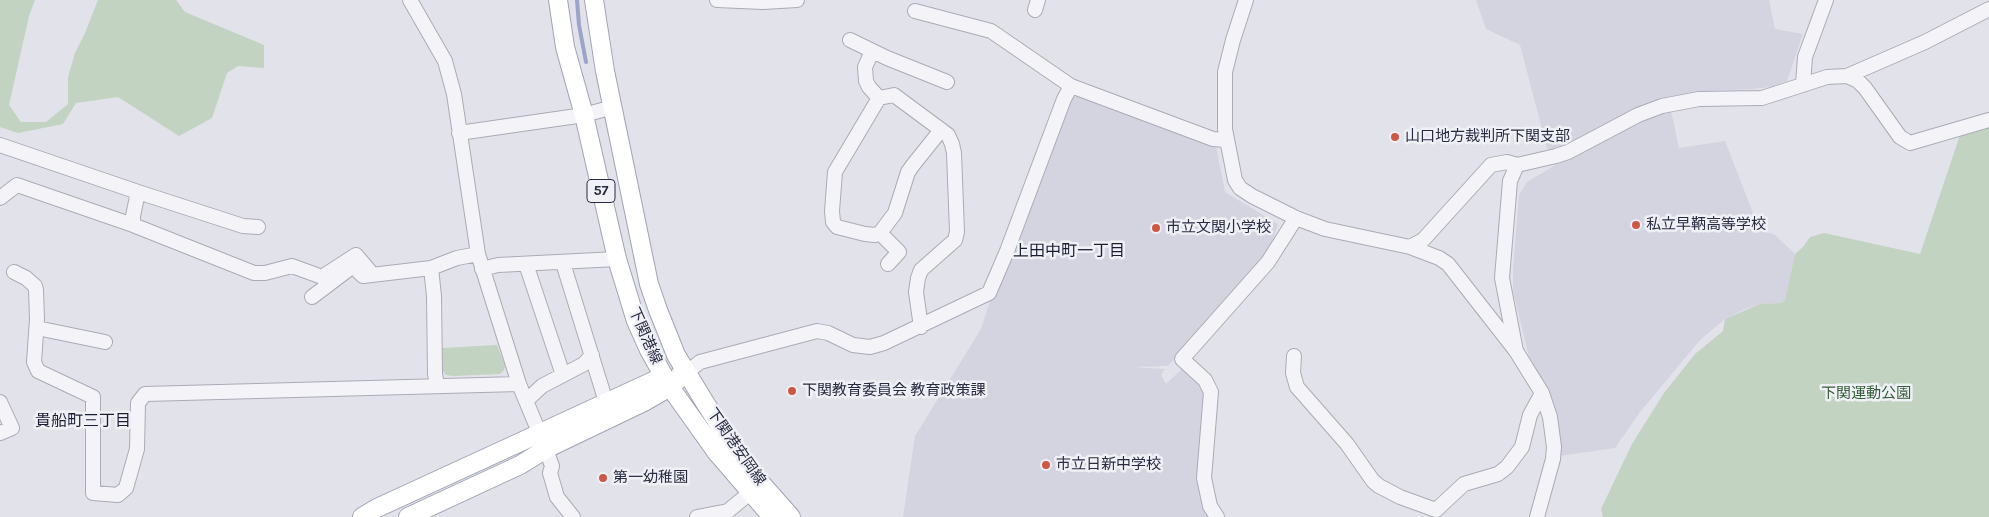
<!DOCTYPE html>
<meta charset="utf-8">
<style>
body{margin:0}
canvas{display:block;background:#e1e2ea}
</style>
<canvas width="1989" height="517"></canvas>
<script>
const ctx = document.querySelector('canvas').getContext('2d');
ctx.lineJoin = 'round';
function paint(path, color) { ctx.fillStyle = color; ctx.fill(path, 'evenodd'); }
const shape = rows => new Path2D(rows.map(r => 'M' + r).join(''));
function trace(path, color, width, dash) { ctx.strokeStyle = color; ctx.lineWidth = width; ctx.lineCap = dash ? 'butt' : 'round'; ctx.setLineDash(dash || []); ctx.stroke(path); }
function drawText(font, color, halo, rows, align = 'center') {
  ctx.font = font + ' Karla,"Noto Sans JP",sans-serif'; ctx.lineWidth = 5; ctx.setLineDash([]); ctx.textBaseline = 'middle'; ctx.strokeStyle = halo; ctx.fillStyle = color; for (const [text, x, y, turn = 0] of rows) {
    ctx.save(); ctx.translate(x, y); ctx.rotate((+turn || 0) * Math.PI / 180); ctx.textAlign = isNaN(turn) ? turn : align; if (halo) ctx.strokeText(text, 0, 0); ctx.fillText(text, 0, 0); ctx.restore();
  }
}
const built = shape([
 [1476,0,1769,0,1775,29,1803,34,1787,81,1771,87,1753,89,1703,91,1668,97,1679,148,1725,141,1760,231,1774,234,1795,254,1785,300,1781,303,1760,304,1745,309,1725,319,1700,340,1640,412,1615,448,1559,456,1545,386,1529,357,1513,291,1513,270,1519,195,1527,182,1559,163,1556,156,1547,148,1520,45,1486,29],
 [1081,95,1216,146,1225,192,1278,224,1269,252,1168,366,1130,367,1165,369,1161,375,1166,384,1183,368,1206,389,1209,517,903,517,915,436,981,329,989,304,1069,98]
]);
const green = shape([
 [0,0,35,0,29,16,9,105,21,122,46,122,68,104,68,77,75,53,85,33,98,0,176,0,185,12,264,45,264,68,238,66,227,73,212,118,179,136,118,97,76,103,63,124,18,133,0,127],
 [1989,125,1989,517,1603,517,1601,509,1632,444,1664,393,1695,354,1723,331,1725,319,1760,304,1781,303,1785,300,1795,254,1803,247,1810,237,1824,233,1920,254,1960,135],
 [497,345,505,366,504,370,500,374,453,376,446,375,443,371,442,348]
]);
const stream = shape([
 [577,0,579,25,586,62]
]);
const minor = shape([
 [410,0,445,61,454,94,478,254,519,384,546,449,552,466,550,473,557,497,573,517],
 [717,0,763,2,797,0],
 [1246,0,1233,40,1225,72,1225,129,1235,180,1240,188,1252,196,1296,218,1325,229,1410,247,1439,258,1448,264,1516,351,1542,393,1550,417,1554,447,1553,459,1537,517],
 [1035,10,1038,0],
 [915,11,991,31,1071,86,1213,139,1226,140],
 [850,40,887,58,947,82],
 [869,50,870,56,865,67,866,81,869,87,879,98],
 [1847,76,1858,81,1865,88,1900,137,1910,143,1989,120],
 [1803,84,1805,57,1826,0],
 [459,133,584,115,613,107],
 [0,145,138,192,133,216,133,225,254,273,265,273,292,266,322,277,356,255,373,275],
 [138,192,243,226,258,227],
 [0,198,17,185,133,225],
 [880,233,899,252,888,264],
 [1410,247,1423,240,1491,165,1507,162,1517,165,1556,156,1568,152,1638,115,1662,106,1699,99,1762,98,1827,77,1847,76,1925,42,1989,9],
 [563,263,606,402],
 [526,264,563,375],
 [431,268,434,296,435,374,437,385],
 [482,269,498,265,617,259],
 [14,272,26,278,35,286,36,290,37,319,34,362,38,371,93,397,93,493,118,495,126,488,137,449,138,403,145,394,519,384],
 [312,297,353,266,363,276,431,268,457,258,478,254],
 [921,327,916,292,918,278,921,270,955,240,957,232,954,153,952,144,948,135,894,95,879,98,835,172,832,211,833,222,837,227,865,234,875,235,880,233,895,213,908,172,913,165,941,130],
 [37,328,105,342],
 [1516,351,1502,278,1510,181,1517,165],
 [1294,356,1293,373,1297,387,1347,444,1373,481,1379,486,1400,497,1436,510,1464,484,1498,474,1507,467,1522,447,1530,415,1542,393],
 [678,374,686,373,700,362,817,331,828,333,853,345,870,347,884,343,989,293,1007,251,1064,99,1071,86],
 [526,401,542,386,584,364,592,355],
 [0,402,12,428,0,433],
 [697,517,728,511,757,487],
 [1217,517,1210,506,1204,478,1211,392,1205,380,1182,359,1268,262,1296,218]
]);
const major = shape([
 [558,0,565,47,584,115,617,259,636,321,649,350,670,387,717,453,772,517],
 [594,0,605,71,649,284,658,310,676,355,704,401,744,464,791,517],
 [362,517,377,508,664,376],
 [408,517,520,465,546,449,644,402,670,387,678,380]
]);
const markers = [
 [1395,137,5,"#ce5846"],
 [1636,225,5,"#ce5846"],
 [1156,228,5,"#ce5846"],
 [792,391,5,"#ce5846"],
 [1046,465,5,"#ce5846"],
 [603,478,5,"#ce5846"]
];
const shields = [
 [601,191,28]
];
const shieldNames = [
 ["57",601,191]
];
const poiNames = [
 ["山口地方裁判所下関支部",1405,137],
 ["私立早鞆高等学校",1646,225],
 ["市立文関小学校",1166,228],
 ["下関教育委員会 教育政策課",802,391],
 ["市立日新中学校",1056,465],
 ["第一幼稚園",613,478]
];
const streetNames = [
 ["下関港線",645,336,66],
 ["下関港安岡線",736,447,55]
];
const parkNames = [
 ["下関運動公園",1866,394]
];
const neighbourhoodNames = [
 ["上田中町一丁目",1069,251],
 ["貴船町三丁目",83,421]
];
paint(built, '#d3d4df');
paint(green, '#c2d3c2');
trace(stream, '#9ca5c9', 4);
trace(minor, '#aaabb7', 16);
trace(major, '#a0a3b5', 20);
trace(minor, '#f4f4f8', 14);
trace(major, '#fff', 18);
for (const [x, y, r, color] of markers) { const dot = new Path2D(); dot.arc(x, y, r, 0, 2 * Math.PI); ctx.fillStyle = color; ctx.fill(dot); trace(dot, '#f0f1f7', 2); }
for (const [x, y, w] of shields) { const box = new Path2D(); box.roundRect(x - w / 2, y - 11.5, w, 23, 4); ctx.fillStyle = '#f0f1f7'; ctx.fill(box); trace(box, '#292b41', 1); }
drawText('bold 14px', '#292b41', null, shieldNames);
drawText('15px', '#292b41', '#f0f1f7', poiNames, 'left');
drawText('15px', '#292b41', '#f0f1f7', streetNames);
drawText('15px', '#365d3a', '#f0f1f7', parkNames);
drawText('16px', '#1b1d32', '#f0f1f7', neighbourhoodNames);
</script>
